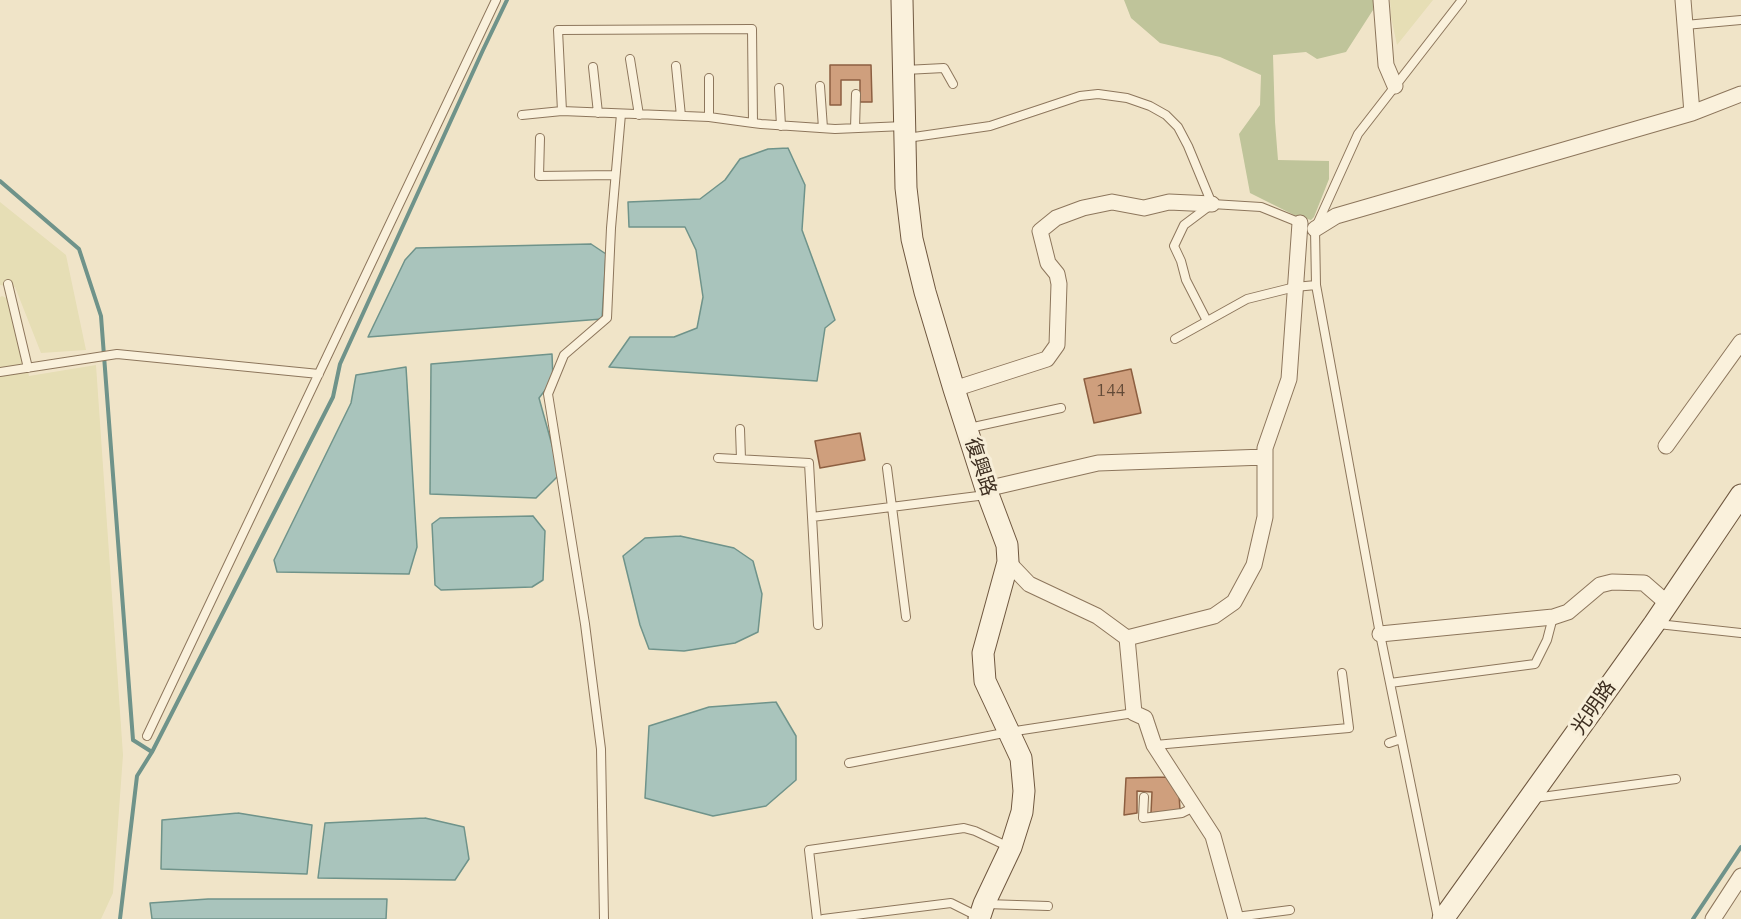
<!DOCTYPE html>
<meta charset="utf-8">
<style>
body{margin:0}
canvas{display:block;background:#f0e4c8}
</style>
<canvas width="1741" height="919"></canvas>
<script>
const ctx = document.querySelector('canvas').getContext('2d');
ctx.lineJoin = 'round';
function paint(path, color) { ctx.fillStyle = color; ctx.fill(path, 'evenodd'); }
const shape = rows => new Path2D(rows.map(r => 'M' + r).join(''));
function trace(path, color, width, dash) { ctx.strokeStyle = color; ctx.lineWidth = width; ctx.lineCap = dash ? 'butt' : 'round'; ctx.setLineDash(dash || []); ctx.stroke(path); }
function drawText(font, color, halo, rows, align = 'center') {
  ctx.font = font + ' "IBM Plex Serif","Noto Sans TC",serif'; ctx.lineWidth = 6; ctx.setLineDash([]); ctx.textBaseline = 'middle'; ctx.strokeStyle = halo; ctx.fillStyle = color; for (const [text, x, y, turn = 0] of rows) {
    ctx.save(); ctx.translate(x, y); ctx.rotate((+turn || 0) * Math.PI / 180); ctx.textAlign = isNaN(turn) ? turn : align; if (halo) ctx.strokeText(text, 0, 0); ctx.fillText(text, 0, 0); ctx.restore();
  }
}
const farmland = shape([
 [1390,0,1433,0,1397,45,1391,17],
 [0,202,66,255,86,350,41,353,15,287,0,285],
 [2,296,11,300,29,376,96,365,123,755,113,893,101,919,0,919,0,297]
]);
const cemetery = shape([
 [1124,0,1373,0,1373,10,1346,52,1317,59,1306,52,1273,55,1275,122,1278,160,1329,161,1329,179,1314,217,1311,220,1296,216,1250,193,1239,134,1260,105,1261,75,1220,57,1160,43,1131,18]
]);
const water = shape([
 [788,148,805,185,802,230,835,320,825,328,817,381,609,367,630,337,674,337,697,328,703,297,696,250,685,227,629,227,628,202,700,199,725,180,740,159,768,149,788,148],
 [591,244,606,254,602,319,368,337,405,260,416,248,591,244],
 [552,354,553,380,539,398,560,474,536,498,430,494,431,364,552,354],
 [406,367,417,547,409,574,277,572,274,560,351,403,356,375,406,367],
 [533,516,545,531,543,580,532,587,441,590,435,585,432,524,440,518,533,516],
 [680,536,734,548,753,561,762,594,758,632,735,643,684,651,649,649,640,625,623,556,645,538,680,536],
 [776,702,796,736,796,780,766,806,713,816,645,798,649,726,709,707,776,702],
 [238,813,312,825,307,874,161,869,162,820,238,813],
 [425,818,464,827,469,859,455,880,318,878,325,823,425,818],
 [208,899,387,899,386,919,152,919,150,903,208,899]
]);
const stream = shape([
 [0,181,79,249,101,316,133,740,152,752,137,776,120,919],
 [152,752,333,397,340,364,483,50,507,0],
 [1693,919,1741,847]
]);
const building = shape([
 [830,65,871,65,872,102,860,102,860,80,841,80,841,105,830,105,830,65],
 [1131,369,1141,413,1094,423,1084,379,1131,369],
 [860,433,865,460,820,468,815,441,860,433],
 [1168,777,1179,794,1180,810,1151,813,1152,792,1137,791,1137,813,1124,815,1126,778,1168,777]
]);
const lane = shape([
 [1685,25,1741,20],
 [630,59,639,115],
 [676,66,681,116],
 [593,67,598,113],
 [905,70,944,68,953,84],
 [709,78,709,117],
 [820,86,823,128],
 [779,88,781,126],
 [522,115,562,111],
 [753,123,752,29,558,30,562,111,709,117,753,123,761,124,835,129,904,126],
 [855,128,856,94],
 [540,138,539,176,615,175],
 [907,138,990,126,1080,96,1098,94,1127,98,1150,106,1166,115,1178,127,1188,146,1212,204,1261,207,1303,224],
 [8,284,28,368],
 [1207,321,1186,280,1181,261,1174,246,1184,225,1208,207],
 [1175,339,1247,299,1295,287,1316,285],
 [0,372,117,354,319,374],
 [969,428,1061,408],
 [740,429,741,459],
 [718,458,809,463,818,625],
 [887,468,906,617],
 [812,517,986,495],
 [1658,624,1741,633],
 [1390,683,1535,664,1547,640,1553,617],
 [147,736,496,0],
 [1389,743,1401,739],
 [1155,745,1349,728,1342,673],
 [849,763,1009,732,1134,713],
 [1144,797,1143,818,1182,813,1194,807],
 [1534,798,1676,779],
 [986,904,1048,906],
 [1236,917,1290,910],
 [1438,918,1380,634,1316,285,1315,229,1358,134,1462,0],
 [604,919,601,749,585,624,548,394,564,355,607,318,611,228,621,114],
 [817,919,809,850,964,828,975,831,1009,847],
 [823,919,951,903,979,917]
]);
const street = shape([
 [1381,0,1386,65,1395,86],
 [1683,0,1692,113],
 [1315,229,1336,216,1692,113,1741,94],
 [954,389,1047,359,1057,345,1059,284,1057,274,1048,263,1040,231,1056,218,1083,208,1112,202,1144,208,1169,202,1212,204],
 [1666,446,1741,342],
 [986,489,1098,463,1265,457],
 [1008,562,1029,584,1097,616,1127,638,1214,616,1234,602,1254,565,1265,517,1265,448,1289,379,1300,223],
 [1380,634,1553,617,1568,612,1600,585,1612,582,1644,583,1667,603],
 [1127,638,1134,713,1145,718,1154,745,1213,836,1236,919],
 [1713,919,1741,876]
]);
const secondary = shape([
 [902,0,906,188,912,239,925,292,954,389,986,489,1007,545,1008,562,983,653,985,681,1021,758,1024,791,1022,812,1011,847,984,904,979,919],
 [1443,919,1654,624,1741,495]
]);
const numberNames = [
 ["144",1111,391]
];
const streetNames = [
 ["復興路",980,467,72],
 ["光明路",1594,708,-55]
];
paint(farmland, '#e6deb5');
paint(cemetery, '#bfc49a');
paint(water, '#a9c4bc');
trace(water, '#6f938a', 1.5);
trace(stream, '#6f938a', 4);
paint(building, '#cf9f7d');
trace(building, '#8d5f41', 1.5);
trace(lane, '#8d765c', 10);
trace(street, '#8d765c', 17);
trace(secondary, '#6f573f', 23);
trace(lane, '#faf1dc', 8);
trace(street, '#faf1dc', 15);
trace(secondary, '#faf1dc', 21);
drawText('16px', '#624a37', null, numberNames);
drawText('20px', '#3d2e20', '#f7eed8', streetNames);
</script>
